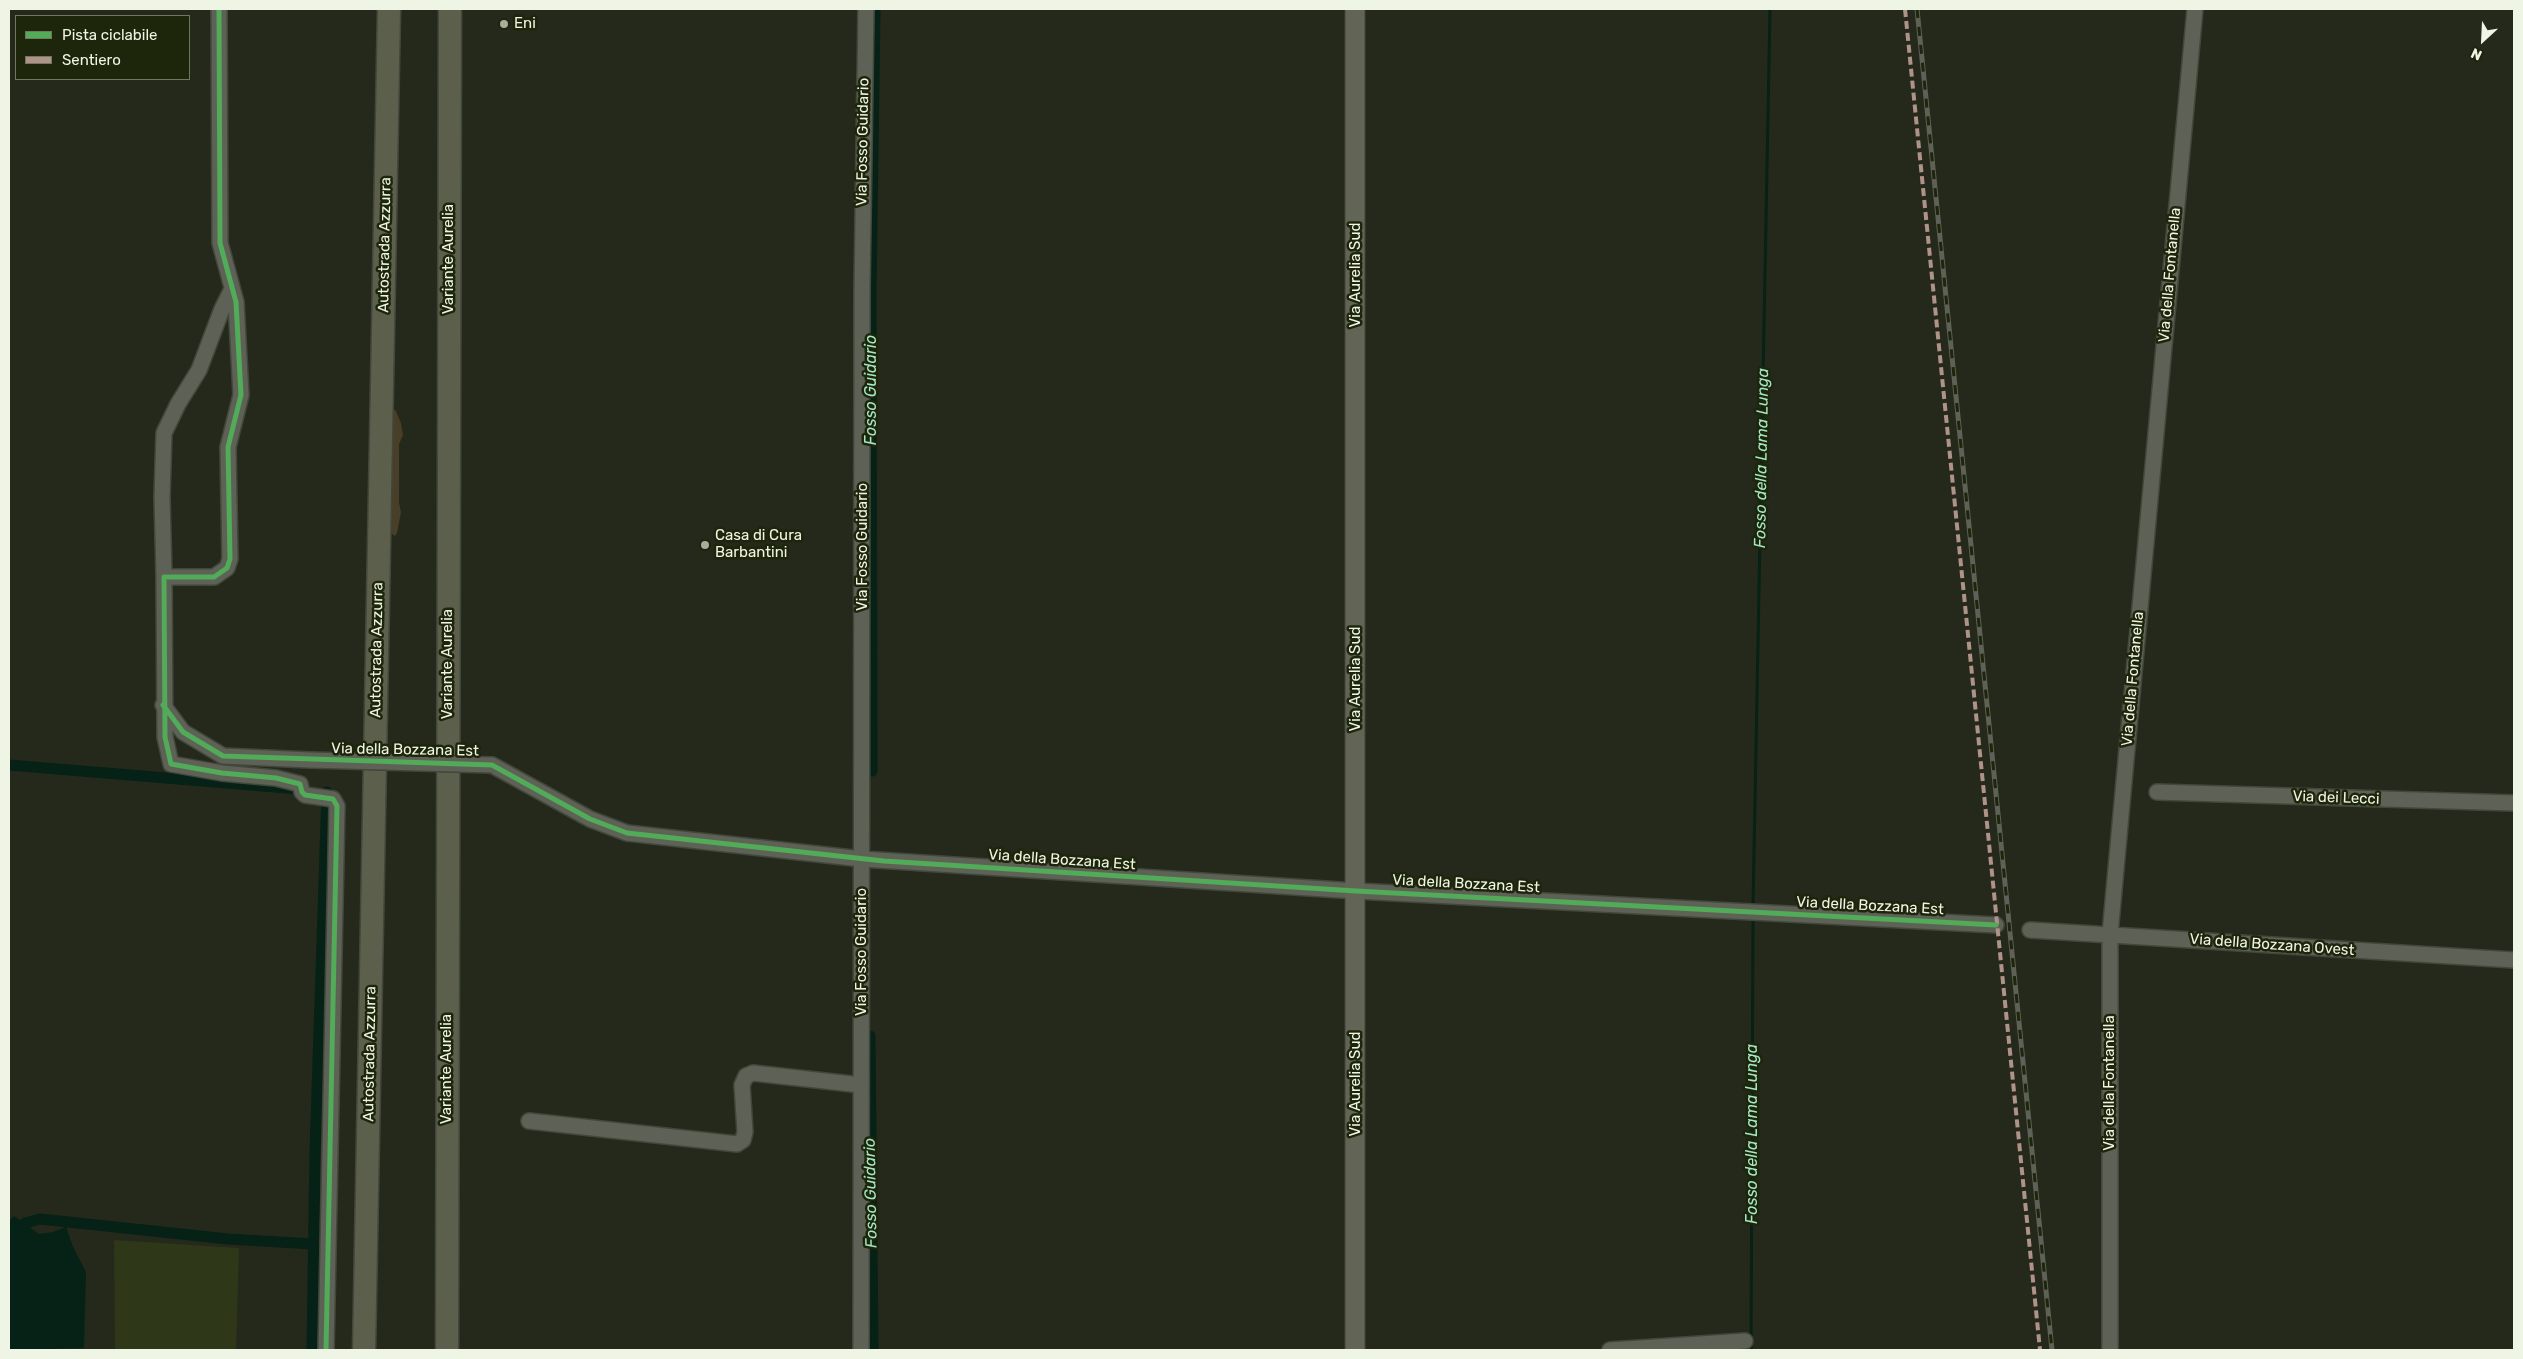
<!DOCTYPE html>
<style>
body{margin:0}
#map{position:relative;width:2523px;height:1359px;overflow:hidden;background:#24291b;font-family:Rubik,sans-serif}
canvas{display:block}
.frame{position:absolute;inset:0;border:10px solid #eff5e5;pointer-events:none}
.legend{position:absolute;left:15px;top:15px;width:175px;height:65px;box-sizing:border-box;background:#1d250b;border:1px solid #717862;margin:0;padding:6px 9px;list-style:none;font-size:15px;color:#eff5e5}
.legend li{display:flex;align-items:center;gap:10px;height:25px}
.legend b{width:25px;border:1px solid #717862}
.north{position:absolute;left:2458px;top:15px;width:50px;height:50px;-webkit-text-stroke:4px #1d250b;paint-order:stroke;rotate:205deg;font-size:14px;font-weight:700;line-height:20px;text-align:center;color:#eff5e5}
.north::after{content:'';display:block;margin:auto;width:18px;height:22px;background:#eff5e5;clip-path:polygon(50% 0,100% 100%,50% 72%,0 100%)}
</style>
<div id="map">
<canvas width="2523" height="1359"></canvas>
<div class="frame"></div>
<ul class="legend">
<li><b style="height:6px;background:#51ab58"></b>Pista ciclabile</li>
<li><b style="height:6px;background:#af9288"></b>Sentiero</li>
</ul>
<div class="north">N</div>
</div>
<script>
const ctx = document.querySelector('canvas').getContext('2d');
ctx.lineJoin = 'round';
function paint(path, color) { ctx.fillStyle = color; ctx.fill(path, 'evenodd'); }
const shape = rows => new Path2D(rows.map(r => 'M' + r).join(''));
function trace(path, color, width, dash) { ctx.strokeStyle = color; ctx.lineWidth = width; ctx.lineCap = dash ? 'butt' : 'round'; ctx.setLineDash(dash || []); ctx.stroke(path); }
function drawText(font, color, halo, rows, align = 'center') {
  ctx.font = font + ' Rubik,sans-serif'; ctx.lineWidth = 5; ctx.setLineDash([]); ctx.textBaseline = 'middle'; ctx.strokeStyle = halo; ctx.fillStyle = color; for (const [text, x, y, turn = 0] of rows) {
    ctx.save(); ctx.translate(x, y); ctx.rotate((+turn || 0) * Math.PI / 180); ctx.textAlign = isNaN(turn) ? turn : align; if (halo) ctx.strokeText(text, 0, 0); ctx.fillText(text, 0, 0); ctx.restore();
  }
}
const built = shape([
 [114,1240,239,1248,236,1350,115,1350]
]);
const green = shape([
 [395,409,401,423,403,435,399,444,399,503,401,512,397,533,395,536,391,533,393,414]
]);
const water = shape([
 [14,1216,39,1234,53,1232,66,1227,73,1247,86,1272,84,1348,9,1350,9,1221]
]);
const stream = shape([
 [1753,906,1770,9],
 [1751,1350,1753,918]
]);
const canal = shape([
 [9,765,299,789],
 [872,771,871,295,875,9],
 [870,1036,873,1350],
 [25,1223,40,1219,228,1239,313,1244],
 [312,1350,315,1151,327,792]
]);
const minor = shape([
 [219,9,220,243,236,302,241,395,228,447,230,559,227,568,214,577,164,577,165,737,171,764,222,773,276,778,300,784,302,792,305,795,333,799,337,806,326,1350],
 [164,577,162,497,164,433,178,404,199,370,222,309,232,289],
 [163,705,183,732,223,756,310,760],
 [492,765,590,819,627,833,862,859,1356,891,1996,925],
 [2157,792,2514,803],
 [2030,930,2514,960],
 [529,1121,737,1144,743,1140,745,1132,742,1085,746,1076,753,1073,861,1085],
 [861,1350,862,289,866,9],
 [1610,1350,1745,1341],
 [2110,1350,2110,934,2195,9]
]);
const major = shape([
 [1355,9,1355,1350]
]);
const highway = shape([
 [364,1350,389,9],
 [447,1350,450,9]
]);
const rail = shape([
 [1917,9,2052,1350]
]);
const minorBridge = shape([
 [310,760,492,765]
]);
const quiet = shape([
 [1905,9,2040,1350]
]);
const cycleway = shape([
 [219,9,220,243,236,302,241,395,228,447,230,559,227,568,214,577,164,577,165,737,171,764,222,773,276,778,300,784,302,792,305,795,333,799,337,806,326,1350],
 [163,705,183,732,223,756,492,765,590,819,627,833,884,861,1356,891,1996,925]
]);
const markers = [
 [504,24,5,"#a8ae9e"],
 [705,545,5,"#a8ae9e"]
];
const poiNames = [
 ["Eni",514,24],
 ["Casa di Cura",715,536],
 ["Barbantini",715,553]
];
const streetNames = [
 ["Via Fosso Guidario",863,142,-89],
 ["Autostrada Azzurra",385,245,-89],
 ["Variante Aurelia",449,259,-90],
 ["Via Aurelia Sud",1356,275,-90],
 ["Via della Fontanella",2170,275,-85],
 ["Via Fosso Guidario",863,547,-90],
 ["Autostrada Azzurra",377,650,-89],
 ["Variante Aurelia",448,664,-90],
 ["Via Aurelia Sud",1356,679,-90],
 ["Via della Fontanella",2133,679,-85],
 ["Via della Bozzana Est",405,750,1],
 ["Via dei Lecci",2336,798,2],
 ["Via della Bozzana Est",1062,860,4],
 ["Via della Bozzana Est",1466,884,3],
 ["Via della Bozzana Est",1870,906,3],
 ["Via della Bozzana Ovest",2272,945,4],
 ["Via Fosso Guidario",862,952,-90],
 ["Autostrada Azzurra",370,1054,-89],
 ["Variante Aurelia",447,1069,-90],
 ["Via della Fontanella",2110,1083,-90],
 ["Via Aurelia Sud",1356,1084,-90]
];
const waterNames = [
 ["Fosso Guidario",871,390,-90],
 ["Fosso della Lama Lunga",1762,458,-89],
 ["Fosso della Lama Lunga",1752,1134,-90],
 ["Fosso Guidario",871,1193,-91]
];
paint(built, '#2e3718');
paint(green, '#493f28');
paint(water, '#062115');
trace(stream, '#062115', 3);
trace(canal, '#062115', 11);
trace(minor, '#42473b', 18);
trace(major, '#42473b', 21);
trace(highway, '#42473b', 25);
trace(minor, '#5d6156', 15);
trace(major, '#626556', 19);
trace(highway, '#5b5f4c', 22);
trace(rail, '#5d6156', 5);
trace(rail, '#1d250b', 3, [9]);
trace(minorBridge, '#42473b', 18, []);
trace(minorBridge, '#5d6156', 15);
trace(quiet, '#af9288', 4, [8, 4]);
trace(cycleway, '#51ab58', 5);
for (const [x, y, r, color] of markers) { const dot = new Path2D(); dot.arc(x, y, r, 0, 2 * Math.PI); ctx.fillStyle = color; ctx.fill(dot); trace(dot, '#1d250b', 2); }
drawText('15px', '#eff5e5', '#1d250b', poiNames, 'left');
drawText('15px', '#eff5e5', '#1d250b', streetNames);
drawText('italic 16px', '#a4e8c7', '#1d250b', waterNames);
</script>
